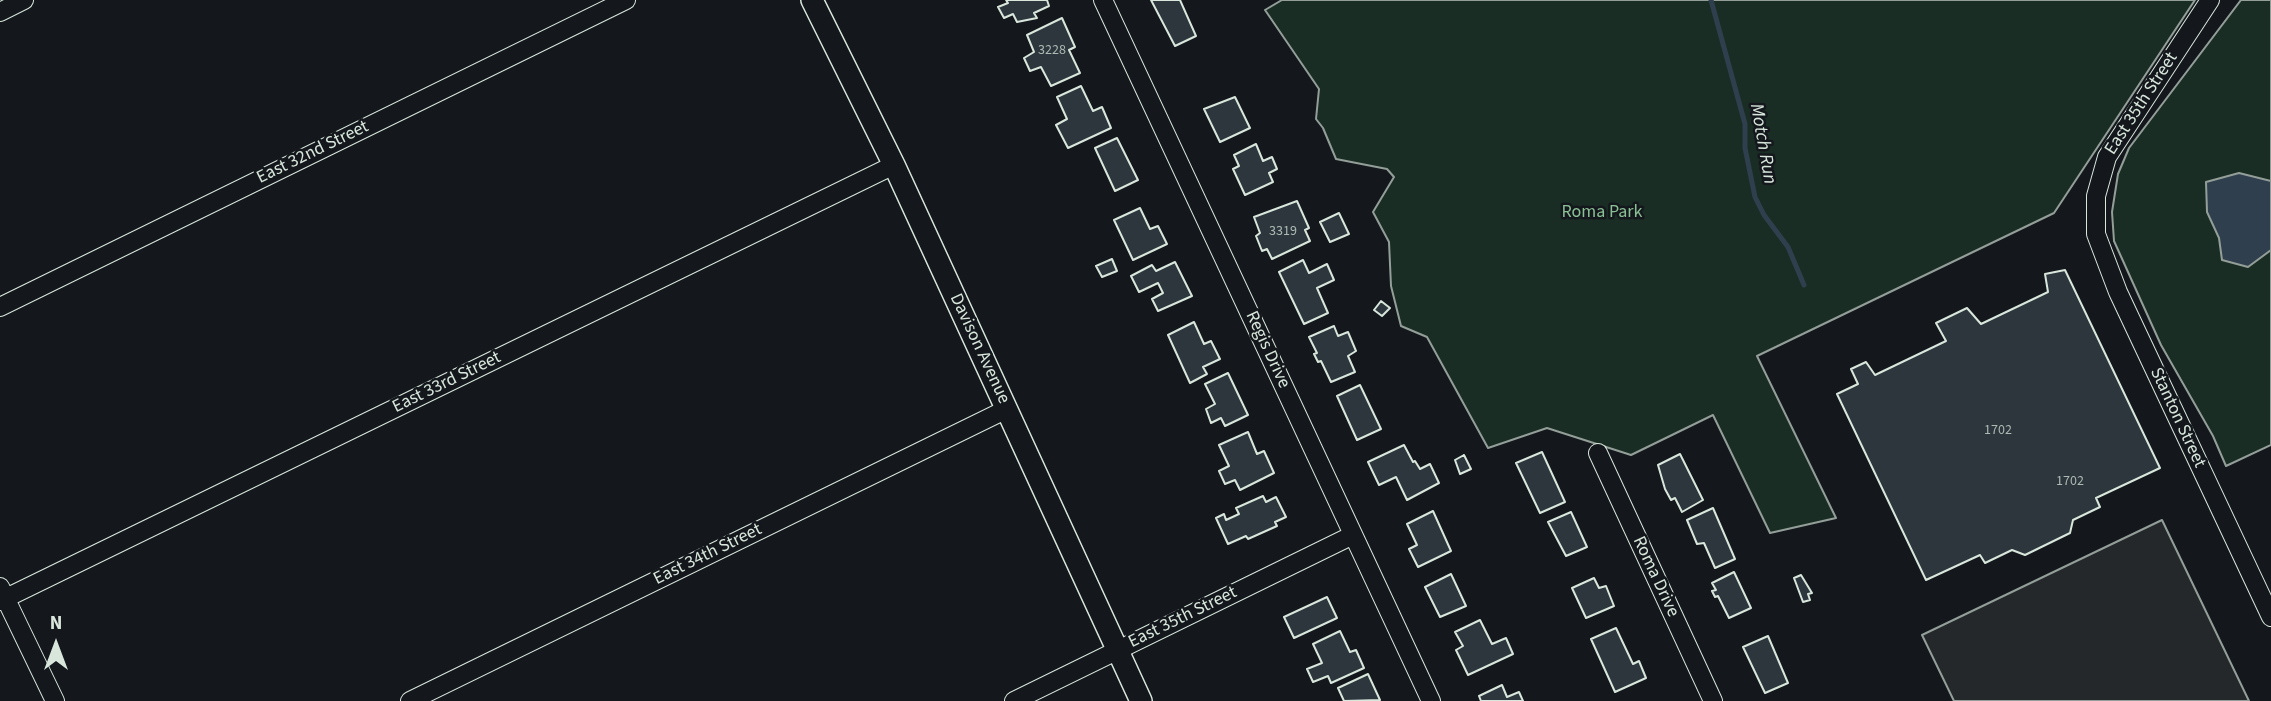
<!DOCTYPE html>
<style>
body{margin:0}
#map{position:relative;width:2271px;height:701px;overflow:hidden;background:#14181c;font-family:"Source Sans 3",sans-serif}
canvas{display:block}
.north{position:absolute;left:21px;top:610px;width:70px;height:70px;-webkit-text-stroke:5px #14181c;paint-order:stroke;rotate:0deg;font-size:19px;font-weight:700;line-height:28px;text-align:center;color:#d8e6dc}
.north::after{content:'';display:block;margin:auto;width:24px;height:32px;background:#d8e6dc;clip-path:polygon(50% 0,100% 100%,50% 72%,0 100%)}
</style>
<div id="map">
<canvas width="2271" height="701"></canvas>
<div class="north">N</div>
</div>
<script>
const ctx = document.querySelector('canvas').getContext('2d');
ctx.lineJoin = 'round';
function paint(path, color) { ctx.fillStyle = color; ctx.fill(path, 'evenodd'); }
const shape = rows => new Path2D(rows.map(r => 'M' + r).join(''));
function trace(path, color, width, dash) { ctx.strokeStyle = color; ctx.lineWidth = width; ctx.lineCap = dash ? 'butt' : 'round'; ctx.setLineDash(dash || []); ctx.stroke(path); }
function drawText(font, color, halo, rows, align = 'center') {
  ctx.font = font + ' "Source Sans 3",sans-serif'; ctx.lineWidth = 5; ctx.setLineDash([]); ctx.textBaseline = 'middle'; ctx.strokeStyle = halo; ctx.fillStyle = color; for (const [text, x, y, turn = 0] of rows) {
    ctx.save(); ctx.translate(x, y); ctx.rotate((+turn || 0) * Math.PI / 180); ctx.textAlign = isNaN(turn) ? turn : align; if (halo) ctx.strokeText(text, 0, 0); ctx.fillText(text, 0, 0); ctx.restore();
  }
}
const green = shape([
 [1282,0,2195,0,2054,213,1757,356,1836,518,1770,533,1713,415,1631,455,1547,428,1488,448,1427,337,1401,326,1391,286,1389,242,1373,212,1394,177,1387,169,1336,159,1323,128,1316,119,1319,89,1265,10,1282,0],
 [2241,0,2271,0,2271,445,2226,466,2213,436,2161,345,2114,241,2112,212,2118,174,2129,148,2241,0]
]);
const parking = shape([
 [2162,520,2249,701,1954,701,1922,635,2162,520]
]);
const water = shape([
 [2239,173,2271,181,2271,250,2248,267,2222,260,2219,238,2207,212,2206,182,2239,173]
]);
const stream = shape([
 [1711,0,1745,124,1745,148,1755,197,1764,215,1788,247,1804,285]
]);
const building = shape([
 [1006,0,1047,0,1049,6,1034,13,1037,18,1017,22,1013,14,1004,18,998,7,1008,3,1006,0],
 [1151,0,1180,0,1196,36,1175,46,1151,0],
 [1062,18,1075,47,1069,50,1080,73,1051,86,1041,67,1030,71,1024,58,1034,52,1027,35,1062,18],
 [1081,86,1093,111,1102,107,1111,128,1068,148,1056,125,1067,119,1057,97,1081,86],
 [1235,97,1250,128,1220,142,1204,109,1235,97],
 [1117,138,1138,180,1115,191,1095,148,1117,138],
 [1256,144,1263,161,1272,157,1277,169,1269,173,1273,182,1245,195,1233,169,1239,166,1234,155,1256,144],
 [1297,201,1309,228,1305,230,1310,241,1272,259,1267,249,1262,251,1256,236,1260,233,1254,217,1297,201],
 [1140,208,1150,229,1158,226,1167,244,1133,260,1114,220,1140,208],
 [1339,213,1349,234,1330,242,1320,222,1339,213],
 [1112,259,1117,271,1102,277,1096,266,1112,259],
 [1303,260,1309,273,1327,264,1334,280,1317,288,1328,313,1304,324,1279,272,1303,260],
 [1175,262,1192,296,1158,311,1152,299,1163,293,1158,283,1139,292,1131,276,1152,265,1156,271,1175,262],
 [2065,270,2160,468,2096,498,2100,507,2073,520,2070,533,2025,555,2012,550,1985,563,1980,555,1926,580,1837,394,1858,384,1851,369,1866,362,1875,375,1946,341,1936,323,1967,308,1981,324,2048,292,2045,274,2065,270],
 [1381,301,1390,308,1382,316,1374,310,1381,301],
 [1194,322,1204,344,1211,341,1220,359,1203,367,1207,374,1190,383,1168,335,1194,322],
 [1334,326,1338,336,1348,332,1356,351,1348,356,1355,372,1331,382,1321,361,1318,362,1314,354,1317,353,1309,337,1334,326],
 [1228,373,1248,415,1225,426,1221,418,1211,423,1206,409,1215,404,1205,384,1228,373],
 [1360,385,1381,429,1357,440,1337,396,1360,385],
 [1248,432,1257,454,1264,451,1274,473,1240,490,1235,480,1225,484,1219,471,1229,466,1219,445,1248,432],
 [1404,445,1413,462,1415,461,1420,469,1430,464,1439,483,1407,500,1396,477,1379,485,1368,462,1404,445],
 [1542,452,1565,502,1540,513,1516,463,1542,452],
 [1680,454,1703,500,1682,512,1675,498,1671,500,1665,489,1658,465,1680,454],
 [1464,455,1471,469,1460,474,1455,460,1464,455],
 [1263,496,1266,502,1276,497,1286,517,1275,522,1277,526,1248,539,1246,536,1228,544,1216,518,1224,514,1226,520,1239,514,1236,508,1263,496],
 [1713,508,1735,559,1715,568,1704,543,1697,544,1687,520,1713,508],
 [1433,511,1451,551,1418,567,1409,549,1417,545,1407,524,1433,511],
 [1571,512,1587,547,1566,556,1548,522,1571,512],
 [1734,572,1751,608,1729,618,1718,596,1715,597,1712,591,1716,590,1712,583,1734,572],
 [1451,574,1466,606,1440,617,1425,587,1451,574],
 [1801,575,1812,593,1808,594,1810,600,1803,602,1794,578,1801,575],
 [1594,578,1599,588,1606,586,1614,606,1586,618,1572,588,1594,578],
 [1327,597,1337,618,1294,638,1284,617,1327,597],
 [1480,620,1492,644,1506,638,1513,654,1468,675,1456,650,1463,646,1455,632,1480,620],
 [1616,628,1633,664,1639,661,1646,678,1615,692,1591,639,1616,628],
 [1340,631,1350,652,1356,650,1364,668,1331,683,1328,676,1313,682,1307,669,1322,663,1313,644,1340,631],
 [1768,636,1788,683,1765,693,1743,647,1768,636],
 [1368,674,1380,700,1344,701,1338,688,1368,674],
 [1502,685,1507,697,1519,692,1523,701,1481,701,1479,696,1502,685]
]);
const minor = shape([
 [1103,0,1431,701],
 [2210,0,2107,157,2096,196,2096,234,2118,292,2271,617],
 [0,12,24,0],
 [0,307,626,0],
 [1598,453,1713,701],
 [0,587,55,701],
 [0,601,894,165],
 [410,701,1007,409],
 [1014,701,1353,535]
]);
const tertiary = shape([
 [812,0,894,165,1141,701]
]);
const numberNames = [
 ["3228",1052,51],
 ["3319",1283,232],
 ["1702",1998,431],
 ["1702",2070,482]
];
const streetNames = [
 ["East 35th Street",2142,104,-57],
 ["East 32nd Street",313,153,-26],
 ["Davison Avenue",979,349,65],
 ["Regis Drive",1267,350,65],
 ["East 33rd Street",447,383,-26],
 ["Stanton Street",2177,418,65],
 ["East 34th Street",708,555,-26],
 ["Roma Drive",1655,577,65],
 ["East 35th Street",1183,618,-26]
];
const parkNames = [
 ["Roma Park",1602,213]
];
const waterNames = [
 ["Motch Run",1762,144,80]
];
paint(green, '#1a2d24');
trace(green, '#939e99', 2);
paint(parking, '#24282b');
trace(parking, '#939e99', 2);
paint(water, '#2f3f4d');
trace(water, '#939e99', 2);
trace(stream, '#2f3f4d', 5);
paint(building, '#2c363c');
trace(building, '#d8e6dc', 2);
trace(minor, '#d8e6dc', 20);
trace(tertiary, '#d8e6dc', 24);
trace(minor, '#14181c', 18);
trace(tertiary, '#14181c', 21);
drawText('14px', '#adbab4', null, numberNames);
drawText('18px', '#d8e6dc', '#14181c', streetNames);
drawText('18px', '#8ac095', '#14181c', parkNames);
drawText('italic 19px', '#d8e6dc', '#14181c', waterNames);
</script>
